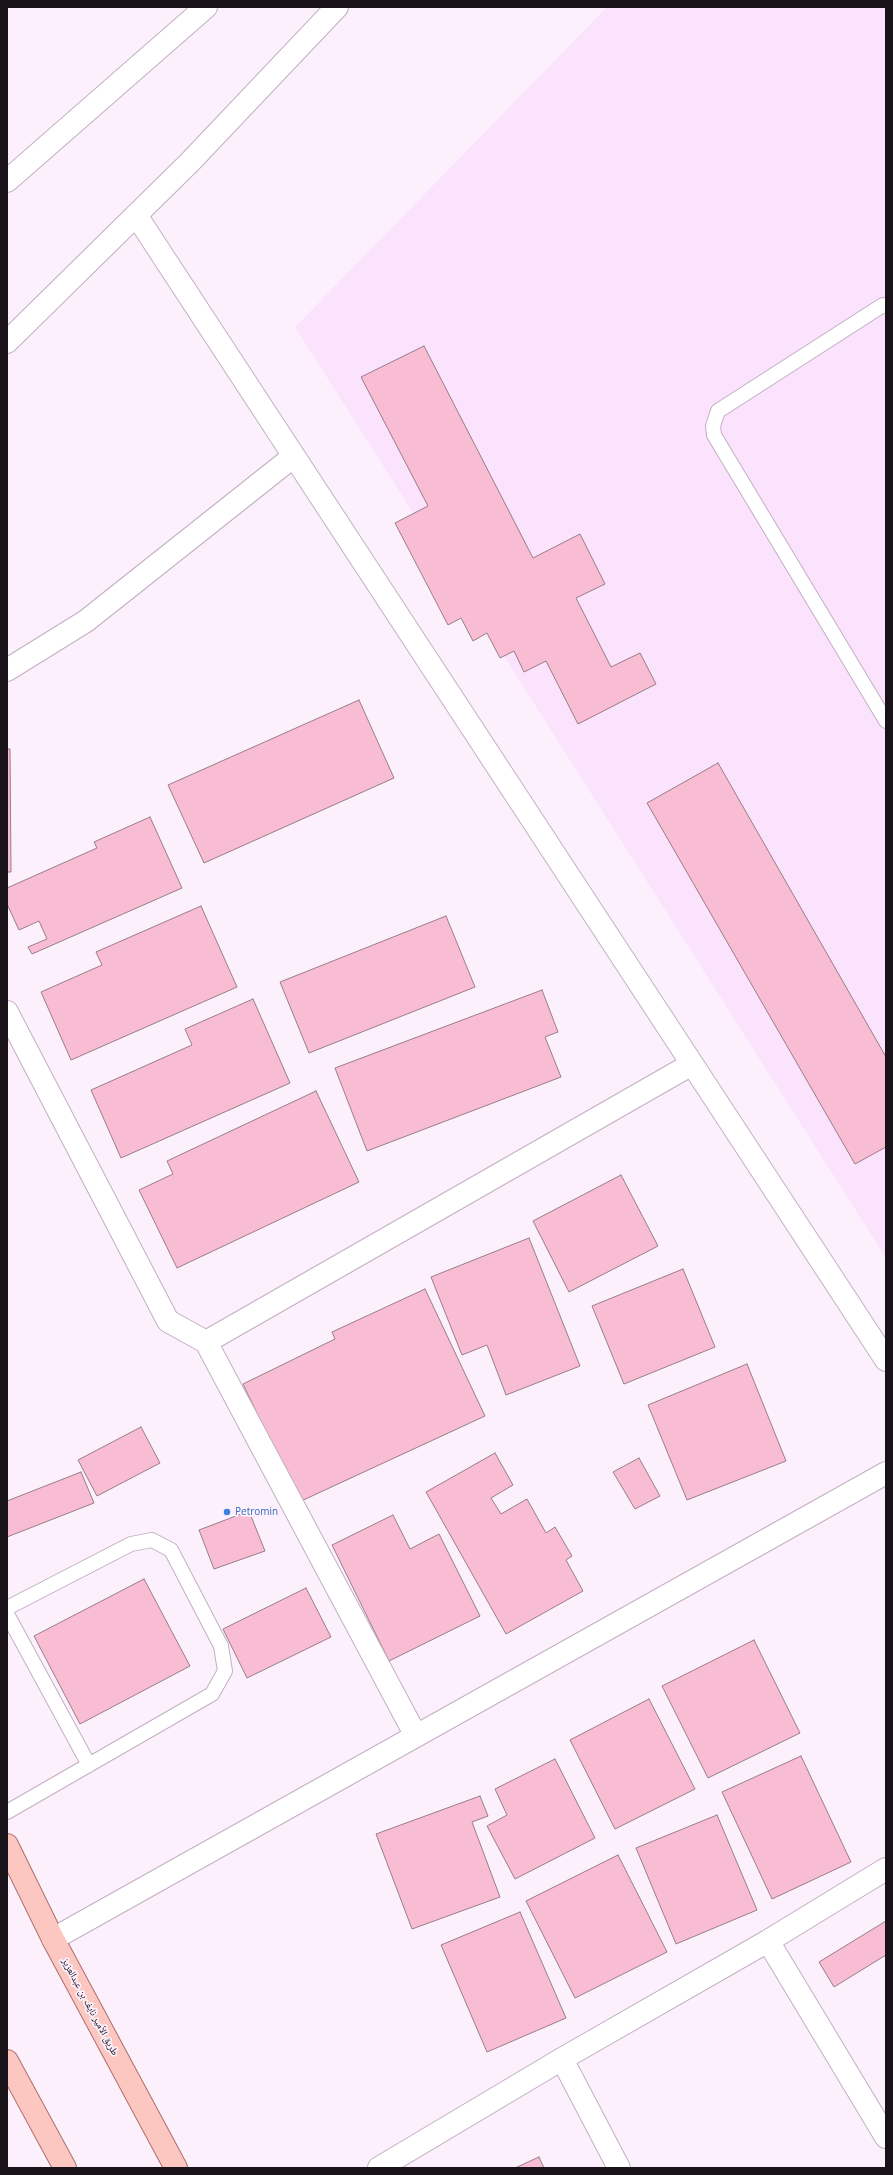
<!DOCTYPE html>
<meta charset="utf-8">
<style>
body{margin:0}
#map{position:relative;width:893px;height:2175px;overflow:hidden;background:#fcf0fd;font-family:"Open Sans",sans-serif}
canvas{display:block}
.frame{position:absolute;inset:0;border:8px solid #191219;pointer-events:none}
</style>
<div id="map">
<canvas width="893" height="2175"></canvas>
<div class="frame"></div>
</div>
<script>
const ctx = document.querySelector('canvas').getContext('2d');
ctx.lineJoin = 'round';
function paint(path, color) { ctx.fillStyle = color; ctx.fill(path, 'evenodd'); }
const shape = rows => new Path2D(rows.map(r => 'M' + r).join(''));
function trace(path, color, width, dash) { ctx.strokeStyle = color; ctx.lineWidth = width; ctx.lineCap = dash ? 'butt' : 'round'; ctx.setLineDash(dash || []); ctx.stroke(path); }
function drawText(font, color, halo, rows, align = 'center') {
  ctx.font = font + ' "Open Sans","Noto Naskh Arabic",sans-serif'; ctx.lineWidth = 3.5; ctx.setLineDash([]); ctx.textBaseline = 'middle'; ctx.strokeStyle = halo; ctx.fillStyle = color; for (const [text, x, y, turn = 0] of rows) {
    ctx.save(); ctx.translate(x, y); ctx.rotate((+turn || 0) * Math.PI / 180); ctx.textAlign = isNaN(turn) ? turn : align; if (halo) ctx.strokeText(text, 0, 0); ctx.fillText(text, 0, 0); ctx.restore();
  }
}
const built = shape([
 [607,7,886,7,886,1258,295,327]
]);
const building = shape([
 [424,346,533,558,580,534,605,584,576,598,611,667,640,653,656,684,578,724,546,661,524,672,514,651,500,658,487,633,473,641,461,618,448,625,395,523,428,506,361,377,424,346],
 [359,700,394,778,204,863,168,785,359,700],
 [7,749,10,749,11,872,7,872,7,749],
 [718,763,886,1057,886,1147,855,1164,647,803,718,763],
 [150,817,182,888,32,954,28,947,47,939,39,921,19,930,7,904,7,888,97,848,94,842,150,817],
 [201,906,237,987,71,1060,41,992,102,965,96,952,201,906],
 [446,916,475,987,309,1053,280,982,446,916],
 [542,990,558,1032,545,1037,561,1077,367,1151,335,1068,542,990],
 [253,999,290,1083,121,1158,91,1090,192,1045,185,1029,253,999],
 [316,1091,359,1182,177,1268,139,1190,173,1174,167,1161,316,1091],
 [621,1175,658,1246,569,1292,533,1221,621,1175],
 [529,1238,580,1366,506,1395,487,1345,462,1355,431,1277,529,1238],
 [683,1269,715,1347,624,1384,592,1306,683,1269],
 [425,1289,485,1416,299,1502,243,1384,335,1339,332,1332,425,1289],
 [747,1364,786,1461,687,1500,648,1405,747,1364],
 [141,1427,160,1463,97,1496,78,1460,141,1427],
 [495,1453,513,1485,491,1498,501,1514,527,1499,546,1533,555,1527,572,1556,566,1560,583,1591,506,1634,426,1492,495,1453],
 [639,1458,660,1496,635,1509,613,1472,639,1458],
 [81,1472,94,1503,7,1537,7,1501,81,1472],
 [249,1511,265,1551,214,1569,199,1530,249,1511],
 [393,1515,410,1549,439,1534,480,1616,389,1661,332,1545,393,1515],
 [144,1579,190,1666,80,1724,34,1636,144,1579],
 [306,1588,331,1637,247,1678,223,1629,306,1588],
 [754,1640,800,1733,708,1778,662,1686,754,1640],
 [649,1699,695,1789,615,1829,570,1740,649,1699],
 [801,1756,851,1862,772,1899,722,1792,801,1756],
 [555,1759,595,1838,515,1879,487,1826,507,1815,495,1789,555,1759],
 [480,1796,488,1816,472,1822,500,1897,412,1929,376,1834,480,1796],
 [717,1815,757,1910,676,1944,636,1848,717,1815],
 [618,1855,667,1952,575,1998,526,1901,618,1855],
 [520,1912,566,2018,487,2052,441,1945,520,1912],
 [886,1921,886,1955,834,1987,819,1962,886,1921],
 [539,2157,544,2168,515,2168,539,2157]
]);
const service = shape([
 [886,306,883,305,718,411,713,426,714,435,886,721],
 [7,1608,131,1544,152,1540,171,1550,221,1646,225,1671,212,1694,7,1812],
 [7,1614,89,1765]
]);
const minor = shape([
 [7,181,206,7],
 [136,215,886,1360],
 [7,342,190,162,337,7],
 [7,670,86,621,294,456],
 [7,1012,168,1321,206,1342,416,1736],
 [206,1342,692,1064],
 [53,1939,886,1473],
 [768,1941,886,2137],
 [562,2059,619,2168],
 [379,2168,562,2059,768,1941,886,1869]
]);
const primary = shape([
 [7,1845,53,1939,176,2168],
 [7,2061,65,2168]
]);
const markers = [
 [227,1512,4,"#3f7fe0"]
];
const shopNames = [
 ["Petromin",235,1512]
];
const streetNames = [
 ["طريق الأمير نايف بن عبدالعزيز",90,2007,62]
];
paint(built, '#fbe2fd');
paint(building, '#f8bdd3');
trace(building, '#987d87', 1);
trace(service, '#c2afc3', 16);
trace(minor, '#c2afc3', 24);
trace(primary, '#ad6f6b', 24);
trace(service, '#fff', 14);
trace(minor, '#fff', 22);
trace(primary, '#fdc7c1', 22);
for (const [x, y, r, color] of markers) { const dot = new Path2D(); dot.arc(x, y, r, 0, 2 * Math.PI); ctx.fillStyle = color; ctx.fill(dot); trace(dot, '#fcf0fd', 1.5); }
drawText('10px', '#366cbe', '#fcf0fd', shopNames, 'left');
drawText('10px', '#191219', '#fcf0fd', streetNames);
</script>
